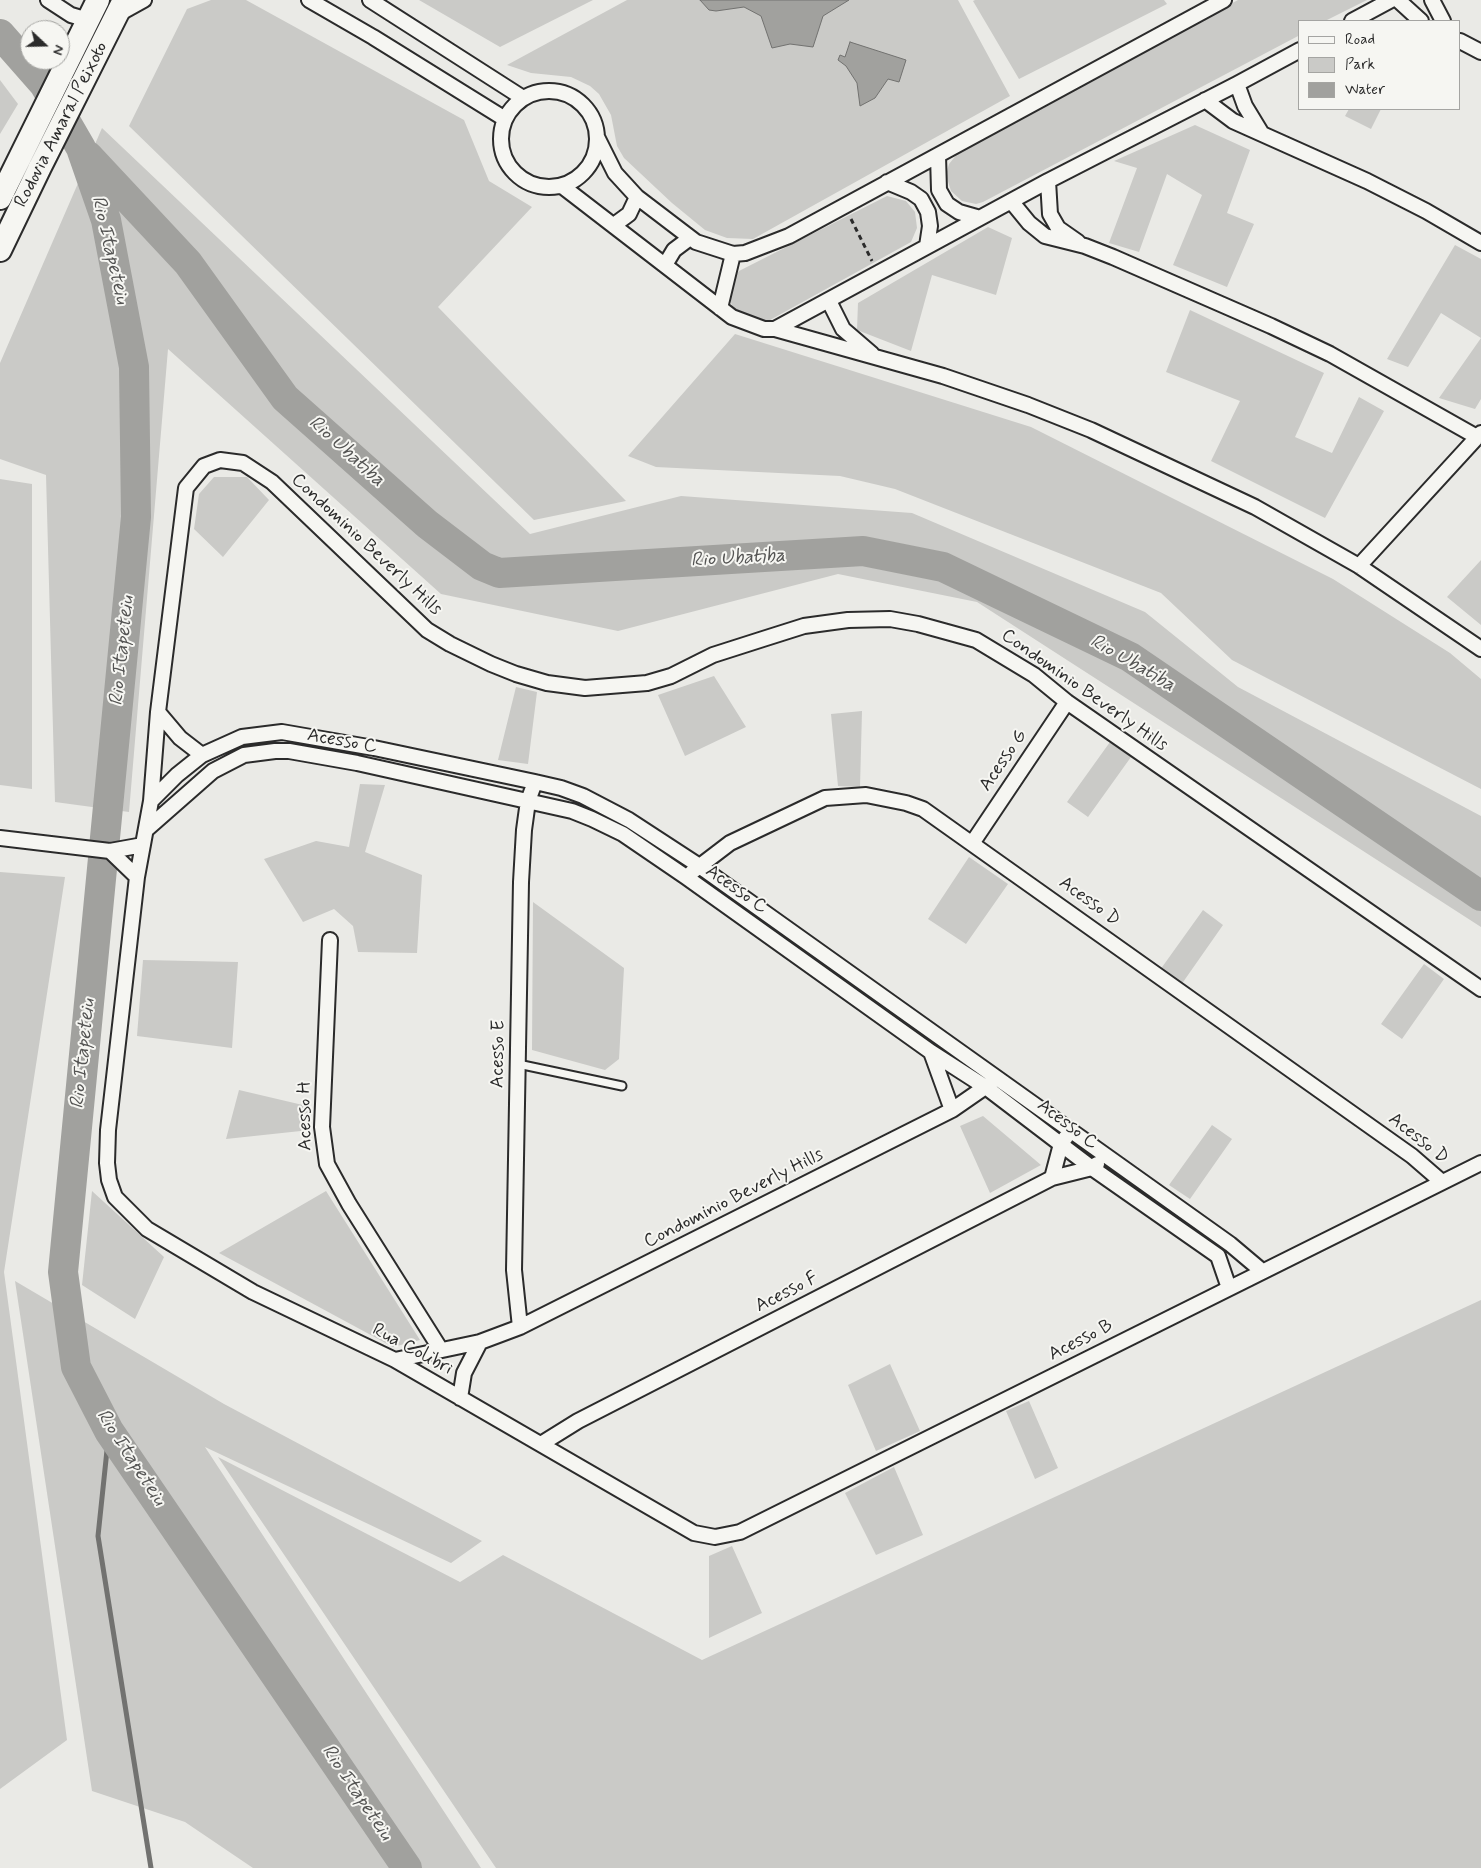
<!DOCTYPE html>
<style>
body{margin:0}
#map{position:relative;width:1481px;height:1868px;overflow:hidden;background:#eaeae6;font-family:Mynerve,sans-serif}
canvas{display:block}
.legend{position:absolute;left:1298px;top:20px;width:162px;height:90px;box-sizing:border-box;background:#f6f6f2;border:1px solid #a5a5a2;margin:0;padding:6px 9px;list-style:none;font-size:15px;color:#2b2b2b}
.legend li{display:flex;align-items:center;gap:10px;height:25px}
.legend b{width:25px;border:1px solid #a5a5a2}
.north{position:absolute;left:20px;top:20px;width:50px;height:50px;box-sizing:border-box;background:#f6f6f2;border:1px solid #a5a5a2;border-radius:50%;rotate:111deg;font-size:14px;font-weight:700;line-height:20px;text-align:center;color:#2b2b2b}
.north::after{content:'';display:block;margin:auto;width:18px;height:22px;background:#2b2b2b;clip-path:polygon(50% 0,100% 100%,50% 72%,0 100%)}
</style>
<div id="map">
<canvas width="1481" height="1868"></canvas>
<ul class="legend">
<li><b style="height:6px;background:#f6f6f2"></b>Road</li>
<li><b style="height:14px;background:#cacac7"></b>Park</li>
<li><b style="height:14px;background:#a1a19e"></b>Water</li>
</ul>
<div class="north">N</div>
</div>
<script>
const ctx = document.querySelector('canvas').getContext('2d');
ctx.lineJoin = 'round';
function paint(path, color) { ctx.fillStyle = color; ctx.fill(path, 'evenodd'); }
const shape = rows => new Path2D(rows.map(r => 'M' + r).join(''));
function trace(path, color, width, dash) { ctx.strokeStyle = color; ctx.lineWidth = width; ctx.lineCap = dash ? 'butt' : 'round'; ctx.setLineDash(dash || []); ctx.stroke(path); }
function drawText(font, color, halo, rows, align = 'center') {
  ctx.font = font + ' Mynerve,sans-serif'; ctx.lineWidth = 4; ctx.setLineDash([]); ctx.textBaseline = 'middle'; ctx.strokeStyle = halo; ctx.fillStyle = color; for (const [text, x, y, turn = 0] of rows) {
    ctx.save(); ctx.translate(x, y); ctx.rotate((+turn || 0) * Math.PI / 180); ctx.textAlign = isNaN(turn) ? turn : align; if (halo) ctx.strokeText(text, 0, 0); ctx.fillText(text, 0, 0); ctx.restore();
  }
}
const green = shape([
 [211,0,246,0,464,120,489,181,532,207,438,307,626,501,534,520,129,126,187,9],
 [419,0,593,0,500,47],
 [627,0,958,0,1010,96,753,239,727,238,705,230,672,203,624,158,617,146,611,115,599,94,590,86,571,77,531,73,507,65],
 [975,0,1164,0,1167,4,1019,79,973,1],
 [1238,0,1367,0,1325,21,1300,21,1300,35,983,202,976,204,962,201,951,191,947,178,947,171,949,164,958,153],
 [0,80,18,104,0,134],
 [1349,109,1381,109,1371,129,1345,116],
 [1195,125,1250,150,1227,213,1254,224,1227,287,1173,265,1202,195,1167,174,1139,252,1109,243,1137,168,1114,161],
 [102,128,530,534,681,496,912,513,1145,612,1238,687,1481,816,1481,927,977,602,838,574,618,631,441,594,168,349,129,812,55,802,46,475,0,459,0,363],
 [887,196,906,201,915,212,917,228,911,242,770,320,763,322,738,314,733,309,729,296,731,282,739,271],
 [988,227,1012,238,996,295,932,275,911,351,857,330,858,303],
 [1455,245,1481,259,1481,338,1441,313,1408,367,1387,359],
 [1190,310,1324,373,1295,437,1332,453,1359,397,1384,411,1325,518,1211,461,1240,401,1166,372],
 [735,334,1031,427,1333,579,1450,653,1481,679,1481,789,1232,660,1161,593,895,489,840,476,656,467,628,456],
 [1481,338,1481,399,1475,409,1439,398],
 [214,477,247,477,269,500,223,557,194,529,199,494],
 [0,479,32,484,32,789,0,785],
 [1481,560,1481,625,1447,597],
 [714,676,746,727,685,756,658,695],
 [516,687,537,692,528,764,498,760],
 [862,711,860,787,838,786,831,714],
 [1110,742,1131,757,1088,817,1067,802],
 [360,784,385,785,365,852,422,875,417,953,358,952,353,926,334,909,303,922,264,859,316,841,349,847],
 [969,857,1008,884,966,944,928,919],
 [0,872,65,877,4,1272,67,1740,0,1789],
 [533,902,624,968,619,1059,605,1070,532,1050],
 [1203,910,1223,925,1181,985,1160,970],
 [143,960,238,962,232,1048,137,1036],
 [1424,964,1444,979,1402,1039,1381,1024],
 [239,1090,307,1106,310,1130,226,1139],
 [983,1116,1041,1165,990,1193,960,1126],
 [1212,1125,1232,1139,1190,1199,1169,1185],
 [92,1191,164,1257,135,1319,82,1285],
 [326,1191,420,1340,393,1347,219,1253],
 [15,1281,224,1404,482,1541,451,1563,205,1447,481,1868,253,1868,185,1822,92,1791],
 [1481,1300,1481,1868,496,1868,218,1457,460,1582,503,1555,702,1660],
 [890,1364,920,1431,876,1451,848,1385],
 [1029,1401,1058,1468,1035,1479,1006,1411],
 [894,1467,923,1535,876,1555,845,1493],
 [732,1546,762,1613,709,1638,709,1556]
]);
const water = shape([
 [700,0,849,0,823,16,813,47,790,44,772,48,761,16,744,7,716,11,709,10,700,0],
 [850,42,906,60,899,82,888,79,875,98,860,106,857,83,846,66,838,60,840,55,845,57,850,42]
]);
const stream = shape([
 [109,1431,98,1536,151,1868]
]);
const river = shape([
 [0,34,44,84,81,148,106,220,134,367,136,517,63,1272,76,1367,109,1431,407,1868],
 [88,156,188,263,285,398,427,524,482,566,499,573,863,551,943,567,1130,657,1481,896]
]);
const path = shape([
 [851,219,872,261]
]);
const service = shape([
 [518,1064,622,1086]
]);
const minor = shape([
 [48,0,71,15,88,20],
 [309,0,373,37,505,119],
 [370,0,523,98],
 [1398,0,1421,21],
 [1432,0,1443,21],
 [117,15,144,0],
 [1352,21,1391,0],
 [1460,41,1481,52],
 [1237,84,1245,106,1262,134],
 '501 139a48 48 0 1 1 96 0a48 48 0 1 1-96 0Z',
 [1205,100,1233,121,1367,181,1426,211,1481,243],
 [597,137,615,173,637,197,696,242,733,254,745,253,789,236,1224,0],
 [938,156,939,190,947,204,959,212,980,218],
 [1048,181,1050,214,1058,228,1078,242],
 [887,182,911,192,921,199,928,212,930,226,927,246],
 [562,186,732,317,764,329,775,329,1048,181,1237,84,1300,50],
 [1011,201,1029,223,1045,236,1085,246,1113,257,1271,326,1330,354,1477,437],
 [614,225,629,214,637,197],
 [665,265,674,250,690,238],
 [829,301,843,329,872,354],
 [720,308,733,254],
 [775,329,943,376,1028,405,1091,430,1255,507,1359,566,1481,649],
 [1359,566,1481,433],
 [158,712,180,738,202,755],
 [151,801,177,775,202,755,242,737,282,732,374,748,535,782,561,788,583,796,629,820,698,865,1230,1244,1262,1271],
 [147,829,213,771,244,755,275,751,289,751,357,763,572,811,592,819,623,834,686,877,931,1052,987,1088,1092,1168,1218,1256,1229,1288],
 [0,838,110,851,143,845],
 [973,842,1067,702],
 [110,851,137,877],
 [692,872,730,843,825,798,866,795,906,803,923,809,1412,1156,1442,1182],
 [330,940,322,1127,327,1164,349,1204,441,1350],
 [1481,989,1067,702,1034,675,976,640,918,624,890,619,848,620,804,626,763,639,713,655,671,676,647,683,585,688,547,683,516,674,491,664,450,644,427,630,272,482,243,463,220,460,204,466,186,488,158,712,151,801,137,877,108,1130,107,1163,109,1180,115,1197,147,1229,253,1292,395,1360,694,1533,715,1537,740,1532,1481,1163],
 [931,1052,952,1110],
 [1052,1178,1061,1144,1066,1137],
 [520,1327,514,1270,521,882,524,830,528,801,535,782],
 [395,1360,480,1342],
 [460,1398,464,1373,480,1342,520,1327,952,1110,991,1083],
 [541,1444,578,1421,1052,1178,1092,1168,1097,1164]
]);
const trunk = shape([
 [0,198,98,0],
 [0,250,40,167,124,0]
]);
const streetNames = [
 ["Rodovia Amaral Peixoto",62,125,-63],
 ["Condominio Beverly Hills",366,545,43],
 ["Condominio Beverly Hills",1084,691,35],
 ["Acesso C",342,742,10],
 ["Acesso G",1004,761,-56],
 ["Acesso C",736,890,35],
 ["Acesso D",1089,902,36],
 ["Acesso E",499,1054,-89],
 ["Acesso H",306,1116,-91],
 ["Acesso C",1067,1125,37],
 ["Acesso D",1418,1139,38],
 ["Condominio Beverly Hills",734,1199,-27],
 ["Acesso F",787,1293,-27],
 ["Acesso B",1081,1341,-27],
 ["Rua Colibri",412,1350,28]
];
const waterNames = [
 ["Rio Itapeteiu",109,250,77],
 ["Rio Ubatiba",346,452,42],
 ["Rio Ubatiba",738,559,-3],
 ["Rio Itapeteiu",123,651,-84],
 ["Rio Ubatiba",1132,664,30],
 ["Rio Itapeteiu",84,1054,-84],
 ["Rio Itapeteiu",130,1458,57],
 ["Rio Itapeteiu",356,1793,56]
];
paint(green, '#cacac7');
paint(water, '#a1a19e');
trace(water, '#727270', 1);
trace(stream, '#727270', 5);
trace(river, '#a1a19e', 30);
trace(service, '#2b2b2b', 11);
trace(minor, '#2b2b2b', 18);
trace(trunk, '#2b2b2b', 26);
trace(path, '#2b2b2b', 3, [5, 4]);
trace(service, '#f6f6f2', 7);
trace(minor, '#f6f6f2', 14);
trace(trunk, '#f6f6f2', 22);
drawText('19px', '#2b2b2b', '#f6f6f2', streetNames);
drawText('italic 20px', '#545453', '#f6f6f2', waterNames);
</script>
